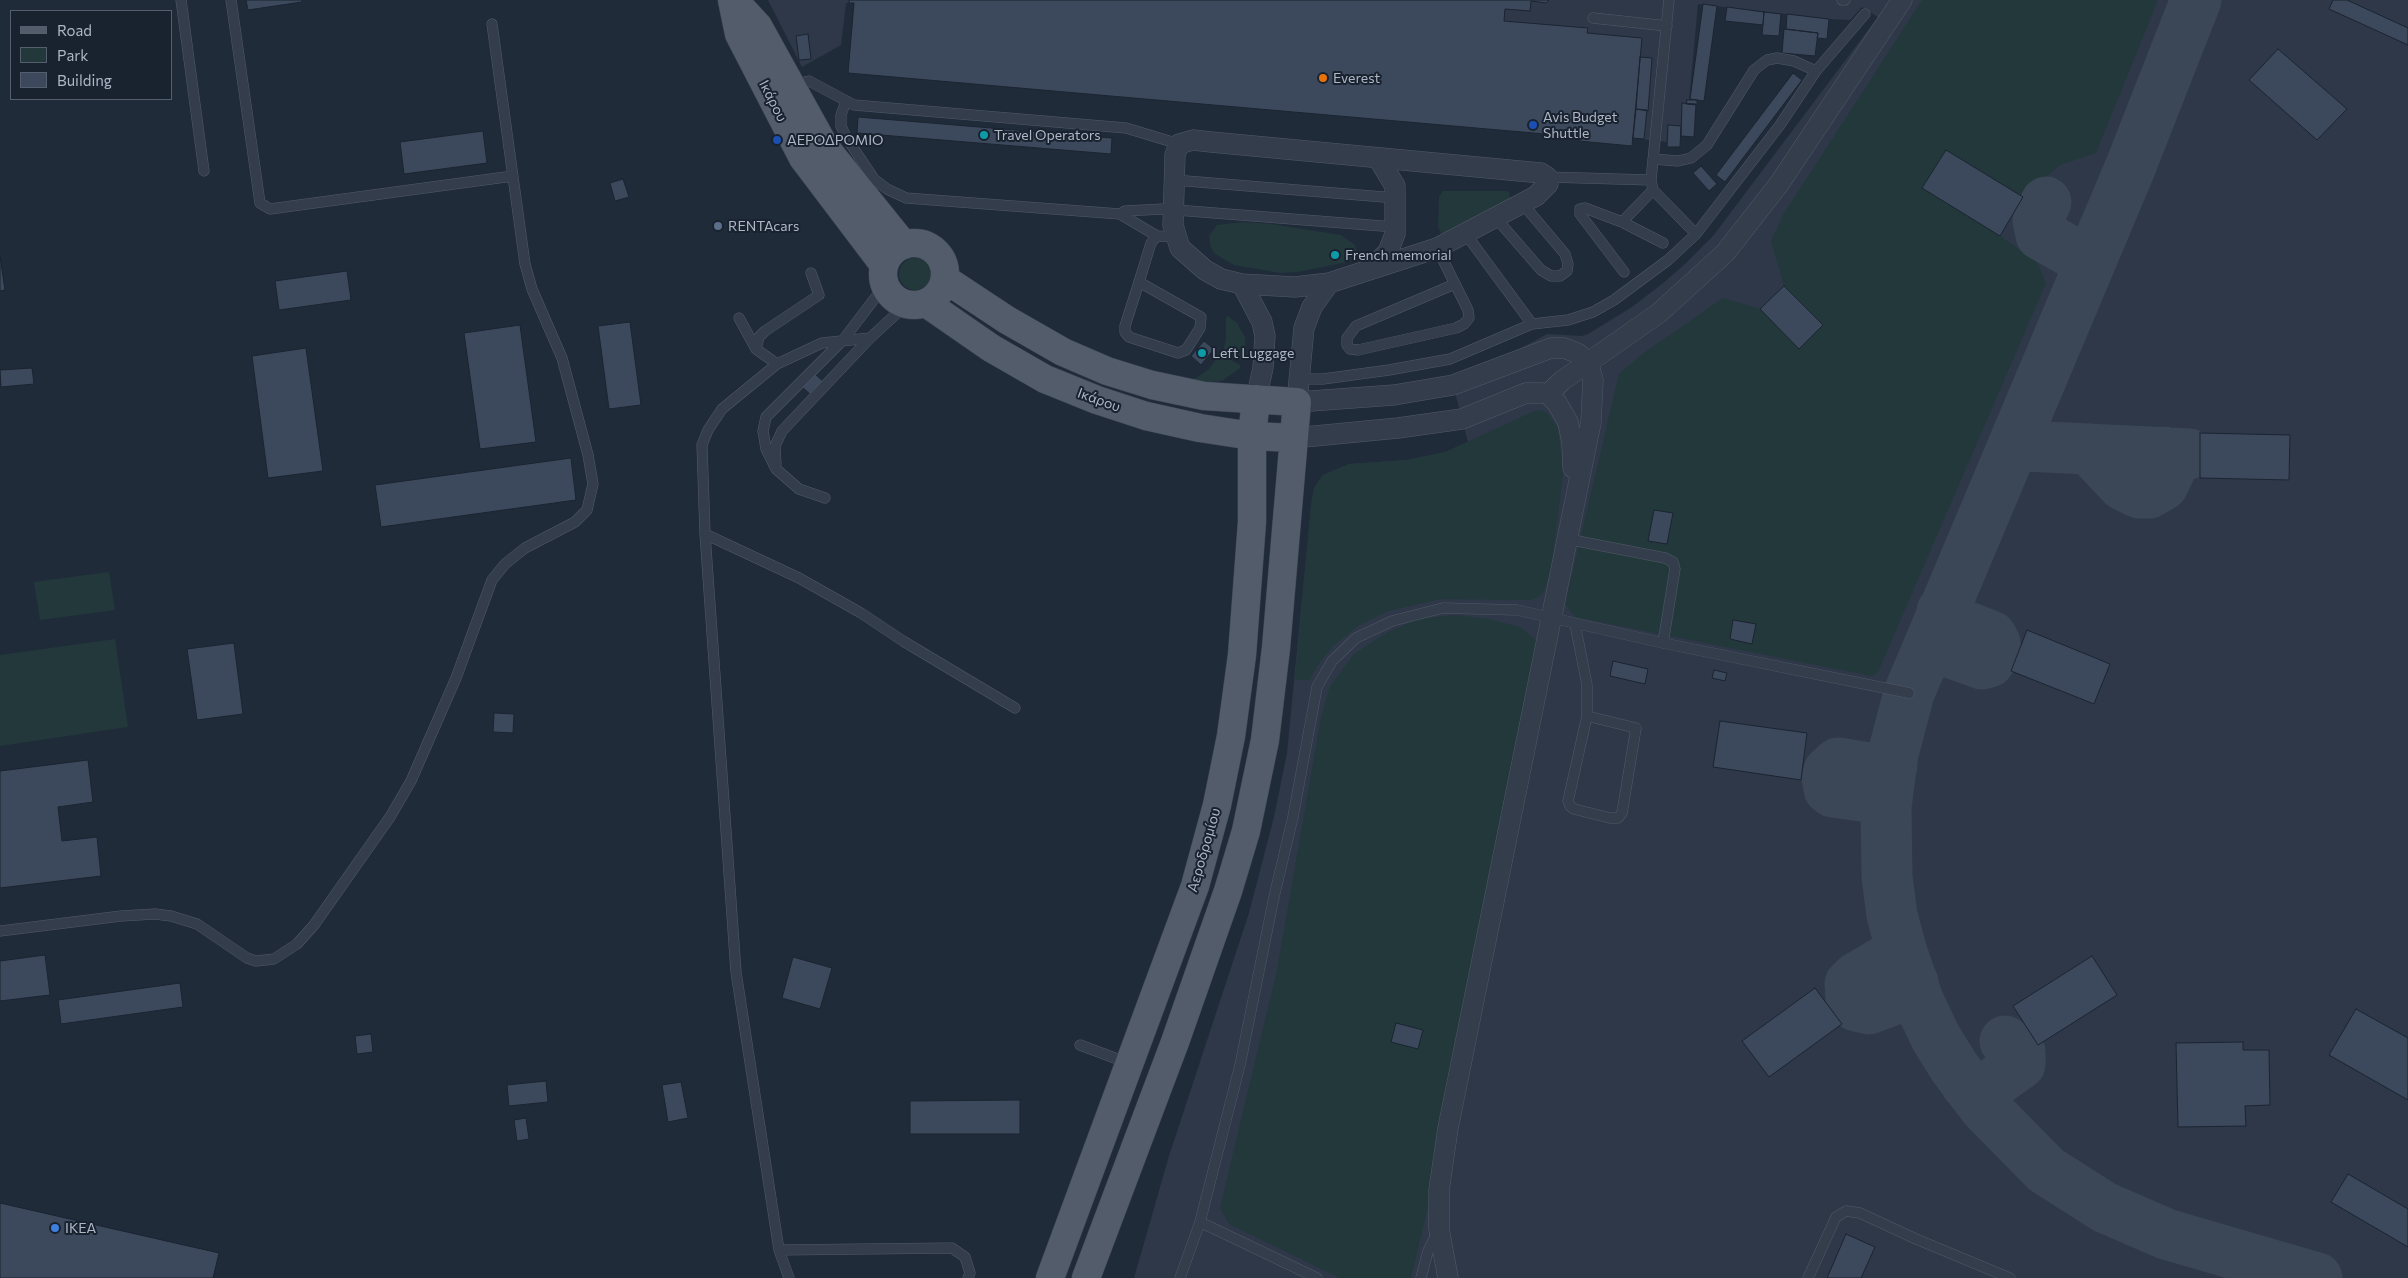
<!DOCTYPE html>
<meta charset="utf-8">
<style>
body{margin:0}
#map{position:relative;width:2408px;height:1278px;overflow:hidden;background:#202b3a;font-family:Commissioner,sans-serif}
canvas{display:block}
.legend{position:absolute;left:10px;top:10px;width:162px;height:90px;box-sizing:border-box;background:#19222f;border:1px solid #555e6c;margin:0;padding:6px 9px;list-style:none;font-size:15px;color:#afb7c7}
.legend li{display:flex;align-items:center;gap:10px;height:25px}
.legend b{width:25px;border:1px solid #555e6c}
</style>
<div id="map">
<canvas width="2408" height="1278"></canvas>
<ul class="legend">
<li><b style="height:6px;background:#525c6b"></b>Road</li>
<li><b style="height:14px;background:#22383b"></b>Park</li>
<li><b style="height:14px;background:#3c485b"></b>Building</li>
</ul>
</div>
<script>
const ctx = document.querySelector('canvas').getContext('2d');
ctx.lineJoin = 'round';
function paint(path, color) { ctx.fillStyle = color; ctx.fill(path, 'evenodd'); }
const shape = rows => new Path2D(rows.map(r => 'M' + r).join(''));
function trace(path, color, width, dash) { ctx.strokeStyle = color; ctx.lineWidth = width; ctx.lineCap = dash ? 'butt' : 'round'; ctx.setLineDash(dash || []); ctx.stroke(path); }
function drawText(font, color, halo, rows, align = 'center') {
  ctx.font = font + ' Commissioner,sans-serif'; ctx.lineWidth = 4; ctx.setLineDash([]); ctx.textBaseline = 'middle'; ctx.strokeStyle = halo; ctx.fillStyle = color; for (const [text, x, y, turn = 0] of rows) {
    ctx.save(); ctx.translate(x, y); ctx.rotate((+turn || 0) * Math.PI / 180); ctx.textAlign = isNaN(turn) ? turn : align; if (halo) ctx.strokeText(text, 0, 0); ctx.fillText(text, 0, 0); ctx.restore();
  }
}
const airport = shape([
 [768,0,2408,0,2408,1278,1134,1278,1169,1156,1249,913,1274,817,1287,753,1311,506,1314,488,1318,482,1323,475,1349,464,1407,460,1445,452,1468,442,1451,377,1518,350,1547,334,1582,336,1588,334,1632,307,1662,284,1685,264,1713,236,1878,17,1862,7,1850,20,1829,19,1698,4,1689,100,1687,100,1681,126,1668,126,1667,142,1633,138,1632,146,1579,141,1579,137,848,73,854,3,846,3,841,45,802,67]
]);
const green = shape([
 [1922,0,2158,0,2096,153,2060,165,2023,197,1946,150,1923,188,2000,236,2037,262,2046,283,1878,672,1872,676,1575,617,1565,604,1619,374,1641,355,1723,298,1760,309,1799,349,1823,325,1784,286,1771,241,1783,215],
 [1443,191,1506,191,1509,192,1510,199,1442,235,1438,227,1439,197],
 [1243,222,1271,224,1341,235,1355,245,1357,253,1347,262,1298,272,1280,273,1234,265,1215,254,1211,248,1209,236,1217,225],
 '899 274a16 16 0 1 1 32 0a16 16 0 1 1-32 0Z',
 [1228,316,1237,323,1245,337,1246,353,1243,361,1223,352,1226,338,1226,318],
 [1220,354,1240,365,1240,368,1222,381,1197,383,1193,380,1209,369],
 [1537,410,1544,411,1550,416,1558,429,1563,473,1551,571,1543,593,1537,598,1529,600,1441,599,1388,611,1358,626,1333,646,1320,662,1309,680,1295,680,1311,506,1314,488,1323,475,1349,464,1407,460,1445,452],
 [109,572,115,610,40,620,34,582],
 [1455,615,1488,619,1520,627,1537,641,1462,1015,1429,1202,1411,1278,1340,1278,1229,1224,1220,1208,1277,970,1321,718,1330,686,1354,654,1384,634,1418,619],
 [115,639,128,727,0,746,0,655]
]);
const taxiway = shape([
 [2196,0,2130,168,1909,693,1893,754,1886,807,1887,877,1892,915,1901,949,1918,1000,1936,1038,1954,1067,1984,1107,2046,1170,2104,1207,2166,1234,2317,1278],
 [2046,202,2038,220,2041,235,2075,254,2093,256],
 [2017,436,2026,446,2189,454],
 [2089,449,2123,485,2139,493,2149,493,2163,485,2171,468,2168,456,2164,452],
 [1921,665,1932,653,1943,650,1982,664,1989,662,1996,651,1995,643,1991,636,1952,621,1942,611],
 [1886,807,1876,798,1833,792,1829,789,1827,777,1829,771,1838,763,1881,770,1892,765],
 [1901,949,1895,955,1856,978,1850,984,1851,999,1856,1006,1869,1009,1906,995,1913,982],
 [1966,1084,1975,1088,1989,1086,2020,1064,2020,1052,2005,1041]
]);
const building = shape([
 [246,0,302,0,302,2,248,10,246,0],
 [849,0,1549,0,1546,3,1531,1,1530,11,1505,9,1504,21,1588,28,1587,33,1642,38,1632,146,1579,141,1579,137,848,73,854,3,849,3,849,0],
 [2333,0,2347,0,2408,28,2408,45,2329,9,2333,0],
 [1703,4,1717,6,1704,101,1690,99,1703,4],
 [1727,7,1764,12,1763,25,1725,21,1727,7],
 [1764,12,1781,14,1779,36,1762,35,1764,12],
 [1787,14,1829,19,1827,39,1817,38,1818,33,1786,29,1787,14],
 [1784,29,1818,33,1815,56,1782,53,1784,29],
 [808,34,811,59,799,60,796,36,808,34],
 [2278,49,2347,109,2317,140,2249,80,2278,49],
 [1640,57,1652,58,1648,111,1636,109,1640,57],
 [1793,73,1802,80,1725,182,1716,175,1793,73],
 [1687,100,1697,100,1697,105,1686,104,1687,100],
 [1682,103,1696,104,1694,137,1681,136,1682,103],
 [1636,109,1647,110,1644,139,1633,138,1636,109],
 [858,117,1112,138,1111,154,857,133,858,117],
 [1668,125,1681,126,1680,147,1667,147,1668,125],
 [483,131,487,163,404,174,400,142,483,131],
 [1946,150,2023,197,2000,236,1922,188,1946,150],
 [1701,166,1717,184,1709,191,1693,173,1701,166],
 [623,179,629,197,615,201,610,183,623,179],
 [0,256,5,290,0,291,0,256],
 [347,271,351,300,279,310,275,281,347,271],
 [1784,286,1823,325,1799,349,1760,309,1784,286],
 [630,322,641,405,609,409,598,326,630,322],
 [520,325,536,442,480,449,464,333,520,325],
 [1204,341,1214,349,1201,365,1191,356,1204,341],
 [306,348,323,471,268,478,252,356,306,348],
 [32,368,34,384,1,387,0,370,32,368],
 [815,374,825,383,812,396,802,387,815,374],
 [2200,433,2290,435,2289,480,2200,478,2200,433],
 [571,458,576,500,381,527,375,485,571,458],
 [1654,510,1673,513,1667,544,1648,541,1654,510],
 [1733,620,1756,624,1752,644,1730,639,1733,620],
 [2027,630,2110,664,2094,704,2011,671,2027,630],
 [234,643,243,714,197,720,187,649,234,643],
 [1613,661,1648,669,1645,684,1610,676,1613,661],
 [1714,670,1727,673,1725,681,1712,678,1714,670],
 [494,713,514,714,513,733,493,732,494,713],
 [1720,721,1807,733,1801,780,1713,767,1720,721],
 [88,760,93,802,58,807,62,841,97,837,101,876,0,888,0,771,88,760],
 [45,955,50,995,0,1001,0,961,45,955],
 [2092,956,2117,995,2038,1045,2013,1006,2092,956],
 [793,957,832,968,820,1009,782,998,793,957],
 [180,983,183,1007,61,1024,58,1000,180,983],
 [1815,988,1842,1024,1769,1077,1742,1041,1815,988],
 [2356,1009,2408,1038,2408,1100,2329,1055,2356,1009],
 [1396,1023,1423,1030,1418,1049,1391,1042,1396,1023],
 [371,1034,373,1052,357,1054,355,1036,371,1034],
 [2243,1042,2243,1050,2269,1050,2270,1105,2245,1106,2246,1126,2178,1127,2176,1043,2243,1042],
 [546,1081,548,1102,509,1106,507,1085,546,1081],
 [681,1082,688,1118,668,1122,662,1085,681,1082],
 [1020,1100,1020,1134,910,1134,910,1101,1020,1100],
 [526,1118,529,1139,517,1141,514,1120,526,1118],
 [2348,1174,2408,1209,2408,1247,2331,1202,2348,1174],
 [0,1203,219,1253,213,1278,0,1278,0,1203],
 [1846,1234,1875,1247,1861,1278,1827,1278,1846,1234]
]);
const lane = shape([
 [181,0,204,171],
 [231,0,260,203,270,209,513,176],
 [1669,0,1651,180,1653,190,1696,234],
 [1842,0,1845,0],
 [1593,18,1667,26],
 [792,85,809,81,854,105,1126,128,1179,144],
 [846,101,841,115,841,126,846,137,874,179,887,189,906,198,1120,214,1157,236],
 [1653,159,1678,161,1691,158,1707,145,1754,70,1767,60,1777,58,1794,61,1816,71],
 [1547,177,1651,180],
 [1174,180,1396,198],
 [1120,214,1125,211,1163,209,1395,227],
 [1495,217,1541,270,1551,276,1560,276,1567,271,1568,264,1565,254,1522,203],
 [1622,222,1653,190],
 [1465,233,1532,324],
 [1437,248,1468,310,1469,318,1464,324,1456,328,1358,350,1350,349,1347,345,1347,338,1356,326,1455,284],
 [1624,272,1580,214,1580,209,1585,208,1622,222,1663,243],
 [1139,282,1201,317,1200,328,1186,350,1178,353,1129,337,1125,332,1125,326,1139,282,1151,243,1157,236,1175,237],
 [739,318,756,349,777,364],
 [870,338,822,343,777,364,722,409,708,430,702,445,705,534,736,972,779,1250,952,1248,965,1257,970,1273,968,1278],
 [756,349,759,337,765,331,819,295,811,273],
 [1299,379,1323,379,1389,370,1450,359,1532,324,1568,320,1593,312,1614,300,1668,260,1696,234,1780,125,1816,71,1865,14],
 [776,465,775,446,782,431,870,338,907,304],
 [825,498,799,489,776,469,766,449,763,431,766,417,843,340,885,285],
 [705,534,799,578,861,613,903,641,1015,708],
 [1567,539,1665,558,1673,562,1675,569,1663,643],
 [1575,624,1587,685,1587,716,1568,801,1570,806,1574,809,1610,818,1618,818,1622,813,1636,728,1587,716],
 [0,931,121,916,155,914,171,916,197,924,247,958,256,961,274,959,297,944,314,925,390,817,411,781,456,678,492,580,505,564,525,548,575,522,587,510,593,484,588,455,562,358,532,289,525,264,492,24],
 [1080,1045,1128,1063],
 [1200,1222,1317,1278],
 [779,1250,789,1278],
 [1180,1278,1200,1222,1240,1065,1274,897,1293,817,1317,687,1332,661,1356,638,1392,621,1443,608,1517,610,1663,643,1909,693],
 [1421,1278,1428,1251,1437,1233],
 [1808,1278,1836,1217,1846,1211,1860,1213,1916,1239,2010,1278]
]);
const street = shape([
 [1373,267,1388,252,1395,234,1395,186,1378,158],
 [1329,283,1295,287,1242,284,1221,279,1205,270,1180,248,1173,225,1175,155,1179,144,1193,140,1211,142,1541,173,1547,177,1548,184,1536,196,1437,248,1329,283,1312,307,1304,328,1297,402,1394,395,1453,385,1551,348,1564,348,1577,353,1588,362,1593,380,1591,422,1448,1128,1439,1190,1439,1229,1448,1278],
 [1242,284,1262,322,1265,336,1263,368,1256,399],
 [1548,394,1563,380,1659,313,1725,253,1779,184,1902,0],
 [1294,438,1398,428,1462,419,1526,393,1542,393,1548,394,1557,403,1568,422,1572,443,1573,468]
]);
const primary = shape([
 [732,0,739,34,803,158,884,265],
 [734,0,758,26,825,147,904,245],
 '883 274a31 31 0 1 1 62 0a31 31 0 1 1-62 0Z',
 [945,279,1007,320,1063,352,1107,371,1152,385,1204,396,1297,402,1276,648,1265,740,1246,831,1228,891,1175,1042,1086,1278],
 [926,303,991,348,1045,379,1097,400,1146,416,1200,428,1252,436,1294,438],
 [1050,1278,1195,886,1217,805,1231,736,1242,655,1252,522,1252,436,1256,399]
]);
const markers = [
 [1323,78,5,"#e8710a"],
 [1533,125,5,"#1a4fb4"],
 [984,135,5,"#0f9aa8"],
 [777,140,5,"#1a4fb4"],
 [718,226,5,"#5c6f8a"],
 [1335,255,5,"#0f9aa8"],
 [1202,353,5,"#0f9aa8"],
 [55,1228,5,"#3f7fe0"]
];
const poiNames = [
 ["Everest",1333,78],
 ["Avis Budget",1543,117],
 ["Shuttle",1543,133],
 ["Travel Operators",994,135],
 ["ΑΕΡΟΔΡΟΜΙΟ",787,140],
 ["RENTAcars",728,226],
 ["French memorial",1345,255],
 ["Left Luggage",1212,353],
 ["IKEA",65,1228]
];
const streetNames = [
 ["Ικάρου",773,101,63],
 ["Ικάρου",1099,400,20],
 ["Αεροδρομίου",1204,850,-74]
];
paint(airport, '#2e3848');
paint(green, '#22383b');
trace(taxiway, '#3b4656', 51);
paint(building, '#3c485b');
trace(building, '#1b2431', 1);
trace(lane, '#525a68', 11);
trace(street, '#525a68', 21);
trace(primary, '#3d4654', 29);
trace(lane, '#343d4b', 10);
trace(street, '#343d4b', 20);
trace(primary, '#525c6b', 28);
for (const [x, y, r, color] of markers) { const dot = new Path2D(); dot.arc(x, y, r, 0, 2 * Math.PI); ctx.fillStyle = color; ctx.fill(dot); trace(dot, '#19222f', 2); }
drawText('14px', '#afb7c7', '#19222f', poiNames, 'left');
drawText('14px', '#afb7c7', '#19222f', streetNames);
</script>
